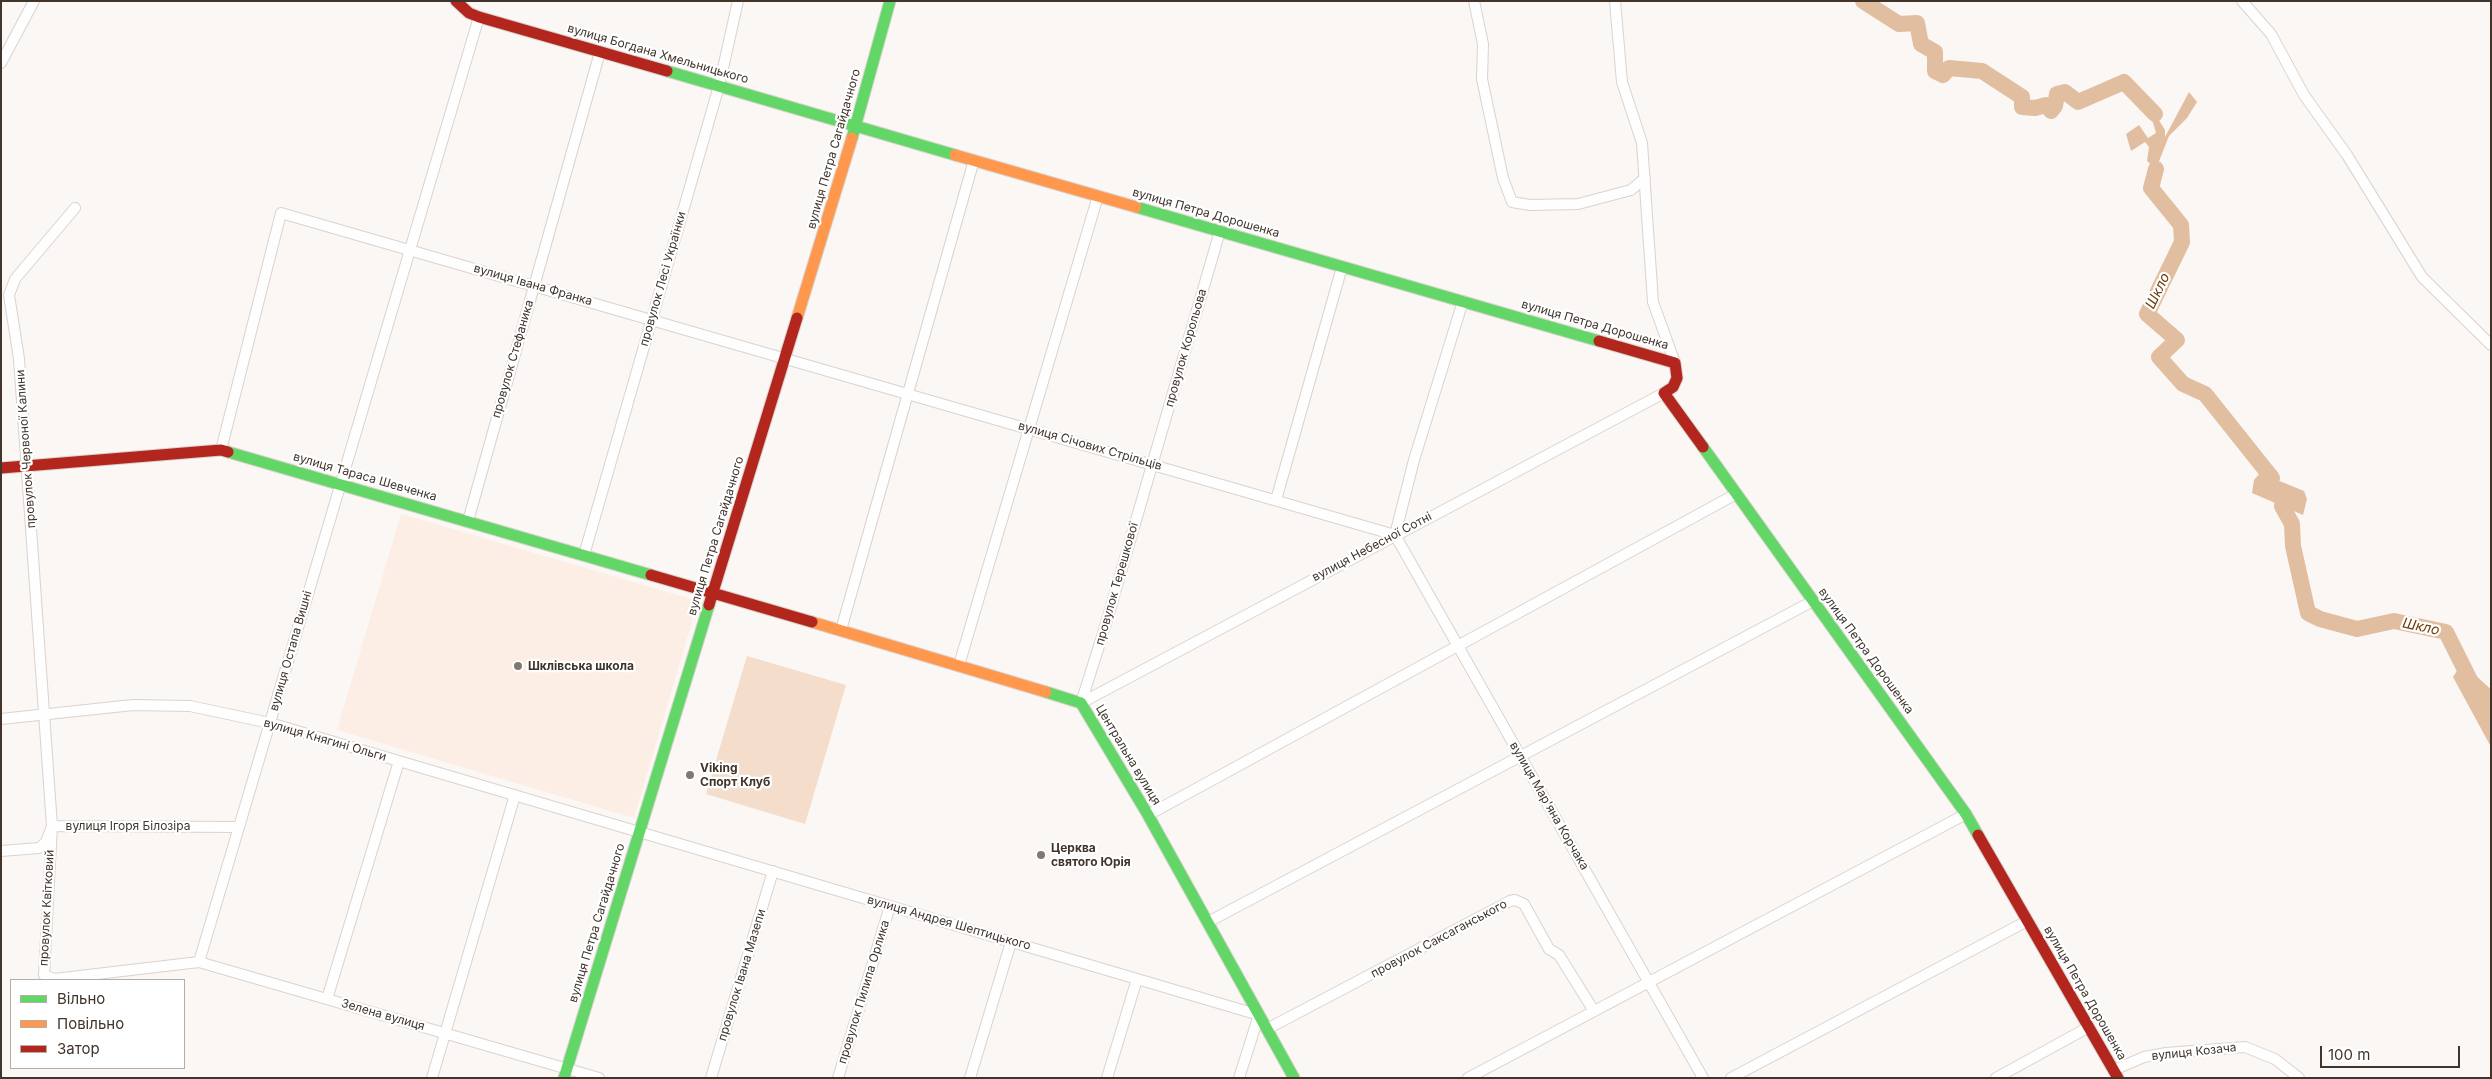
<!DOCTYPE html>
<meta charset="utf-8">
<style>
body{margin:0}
#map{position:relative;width:2492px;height:1079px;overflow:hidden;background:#faf7f5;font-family:Inter,sans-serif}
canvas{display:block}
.frame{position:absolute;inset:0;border:2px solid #40342b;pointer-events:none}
.legend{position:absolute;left:10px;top:979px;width:175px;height:90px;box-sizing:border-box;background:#fff;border:1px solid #b3aeaa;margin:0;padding:6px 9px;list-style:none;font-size:15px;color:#40342b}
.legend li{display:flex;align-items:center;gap:10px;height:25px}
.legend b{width:25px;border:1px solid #b3aeaa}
.scale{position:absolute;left:2320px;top:1046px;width:140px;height:22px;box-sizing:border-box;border:2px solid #40342b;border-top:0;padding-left:6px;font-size:15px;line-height:18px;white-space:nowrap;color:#40342b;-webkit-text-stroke:4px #fff;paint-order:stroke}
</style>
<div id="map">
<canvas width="2492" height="1079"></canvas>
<div class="frame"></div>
<ul class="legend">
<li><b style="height:6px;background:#63d668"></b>Вільно</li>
<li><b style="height:6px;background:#ff974d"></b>Повільно</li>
<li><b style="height:6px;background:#b3261e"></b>Затор</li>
</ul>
<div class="scale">100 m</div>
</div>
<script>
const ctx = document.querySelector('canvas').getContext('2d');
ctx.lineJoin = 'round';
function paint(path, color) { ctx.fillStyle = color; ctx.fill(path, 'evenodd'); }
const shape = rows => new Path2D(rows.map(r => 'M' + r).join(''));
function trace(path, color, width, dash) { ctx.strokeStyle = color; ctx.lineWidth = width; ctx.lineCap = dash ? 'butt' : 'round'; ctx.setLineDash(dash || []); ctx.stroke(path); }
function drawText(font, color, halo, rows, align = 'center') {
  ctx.font = font + ' Inter,sans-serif'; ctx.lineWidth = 4.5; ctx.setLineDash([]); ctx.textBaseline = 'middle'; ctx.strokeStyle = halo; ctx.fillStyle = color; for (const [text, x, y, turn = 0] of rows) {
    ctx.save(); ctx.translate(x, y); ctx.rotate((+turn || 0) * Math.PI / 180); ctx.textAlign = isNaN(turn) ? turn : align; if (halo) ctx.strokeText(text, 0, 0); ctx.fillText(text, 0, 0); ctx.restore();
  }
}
const built = shape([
 [401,514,698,601,634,818,337,730]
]);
const green = shape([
 [747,656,846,685,805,824,706,794]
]);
const water = shape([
 [2189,92,2197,102,2187,118,2169,136,2156,169,2147,161,2149,147,2145,142,2131,151,2126,134,2139,125,2148,138,2156,133,2151,116,2155,114,2165,130,2165,137],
 [2260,473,2304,491,2307,499,2303,515,2252,493,2254,480],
 [2464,660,2486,691,2491,693,2491,747,2453,677]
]);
const river = shape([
 [1863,1,1899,24,1917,23,1921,44,1935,52,1935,71,1943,75,1949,68,1982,71,2022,97,2022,107,2035,108,2046,105,2051,111,2055,106,2057,94,2065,92,2078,102,2124,82,2155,114],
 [2156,169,2151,188,2181,225,2182,242,2147,314,2177,340,2159,357,2183,384,2205,394,2272,478],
 [2282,506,2292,524,2293,546,2308,613,2320,619,2357,629,2394,621,2446,632,2471,682,2491,700]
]);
const street = shape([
 [1474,1,1483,44,1482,79,1503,178,1512,202,1530,205,1578,204,1631,190,1645,178],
 [1615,1,1622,82,1642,143,1653,302,1675,363],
 [2242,1,2271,34,2304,95,2347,155,2422,277,2491,345],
 [1,63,34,1],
 [75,208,15,279,9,295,19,359,52,826,44,975,54,979,199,962,599,1078],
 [221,450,281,213,1395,535],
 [1276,500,1342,267],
 [468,521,600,52],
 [1395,535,1703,1078],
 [1395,535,1414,460,1463,301],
 [584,555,719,86,738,1],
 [841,630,974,160],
 [959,665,1098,196],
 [1081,703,1664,393],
 [1081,703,1105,627,1220,231],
 [1,719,133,705,190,706,270,723,1259,1015,1239,1078],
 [1148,815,1736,494],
 [1,851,39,848,46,842,52,826,239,827],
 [1208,922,1813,601],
 [199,962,479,17],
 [327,999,399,761],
 [1267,1029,1510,901,1515,900,1524,904,1549,949,1559,955,1594,1011],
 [2114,1070,2144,1057,2166,1053,2245,1047,2275,1059,2299,1078],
 [432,1078,515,795],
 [711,1078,773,871],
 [838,1078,890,906],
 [970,1078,1011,942],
 [1107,1078,1137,979],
 [1468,1078,1966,814],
 [1731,1078,2027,921],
 [1996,1078,2089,1027]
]);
const fast = shape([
 [667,71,955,155],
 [852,138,890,1],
 [1136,207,1599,341],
 [1703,447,1966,814,1978,835],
 [228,452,651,575],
 [1046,692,1081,703,1148,815,1294,1078],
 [564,1078,709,605]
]);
const slow = shape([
 [955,155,1136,207],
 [797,318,852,138],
 [812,622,1046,692]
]);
const jam = shape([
 [456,1,469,13,479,17,667,71],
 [1599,341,1675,363,1677,378,1673,387,1664,393,1703,447],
 [1,468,221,450,228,452],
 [651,575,812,622],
 [709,605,797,318],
 [1978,835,2118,1078]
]);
const markers = [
 [518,666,5,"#817872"],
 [690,775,5,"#817872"],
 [1041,855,5,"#817872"]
];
const streetNames = [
 ["вулиця Богдана Хмельницького",658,54,16],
 ["вулиця Петра Сагайдачного",834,149,-74],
 ["вулиця Петра Дорошенка",1206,213,16],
 ["провулок Лесі Українки",663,279,-74],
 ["вулиця Івана Франка",533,285,16],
 ["вулиця Петра Дорошенка",1595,325,16],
 ["провулок Корольова",1186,348,-74],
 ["провулок Стефаника",513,359,-74],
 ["вулиця Січових Стрільців",1090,446,16],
 ["провулок Червоної Калини",26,449,-94],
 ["вулиця Тараса Шевченка",365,477,16],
 ["вулиця Петра Сагайдачного",716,536,-73],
 ["вулиця Небесної Сотні",1372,547,-28],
 ["провулок Терешкової",1117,584,-74],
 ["вулиця Остапа Вишні",291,651,-74],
 ["вулиця Петра Дорошенка",1866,651,54],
 ["вулиця Княгині Ольги",325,740,16],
 ["Центральна вулиця",1128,755,59],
 ["вулиця Мар'яна Корчака",1549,806,60],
 ["вулиця Ігоря Білозіра",128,826],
 ["провулок Квітковий",47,908,-87],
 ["вулиця Петра Сагайдачного",597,923,-73],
 ["вулиця Андрея Шептицького",949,923,16],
 ["провулок Саксаганського",1439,939,-28],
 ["провулок Івана Мазепи",742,975,-73],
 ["провулок Пилипа Орлика",864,992,-73],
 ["вулиця Петра Дорошенка",2085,993,60],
 ["Зелена вулиця",383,1015,16],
 ["вулиця Козача",2194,1052,-6]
];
const poiNames = [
 ["Шклівська школа",528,666],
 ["Viking",700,768],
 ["Спорт Клуб",700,782],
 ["Церква",1051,848],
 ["святого Юрія",1051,862]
];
const waterNames = [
 ["Шкло",2158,291,-64],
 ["Шкло",2421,627,12]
];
paint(built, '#fceee4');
paint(green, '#f4ddcb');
paint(water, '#e2bea1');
trace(river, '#e2bea1', 16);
trace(street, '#dad3ce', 12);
trace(fast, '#dad3ce', 13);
trace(slow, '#dad3ce', 13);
trace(jam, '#dad3ce', 13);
trace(street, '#fefefe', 10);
trace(fast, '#63d668', 11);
trace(slow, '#ff974d', 11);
trace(jam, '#b3261e', 11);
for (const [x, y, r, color] of markers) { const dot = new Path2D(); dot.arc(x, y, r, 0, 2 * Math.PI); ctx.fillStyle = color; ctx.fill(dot); trace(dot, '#fff', 2); }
drawText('12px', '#40342b', '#fff', streetNames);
drawText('bold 12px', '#40342b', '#fff', poiNames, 'left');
drawText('italic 14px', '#6b3c09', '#fff', waterNames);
</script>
